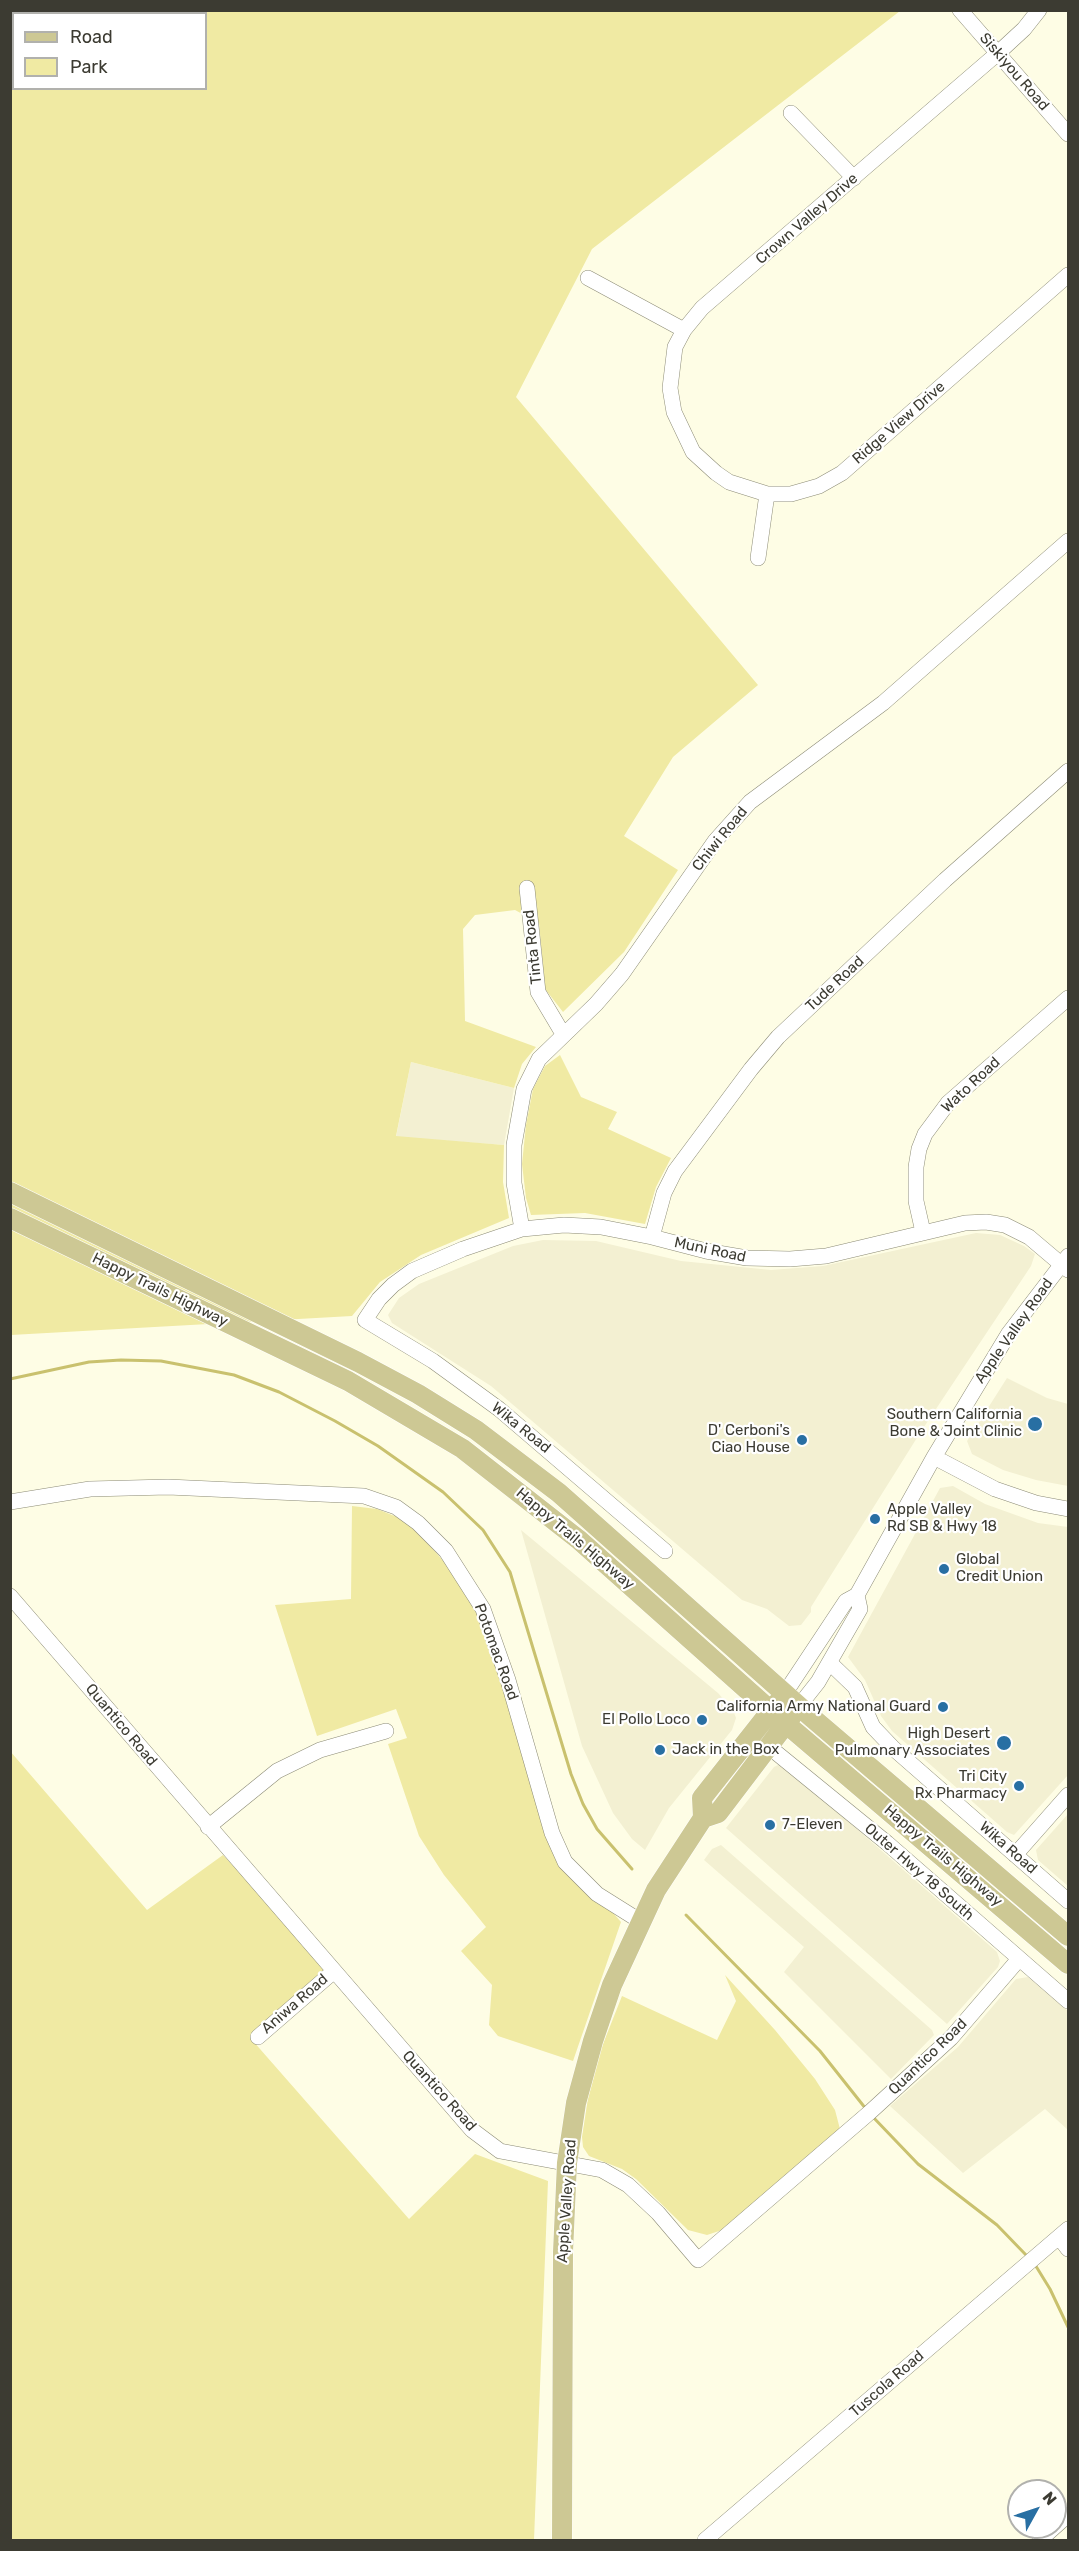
<!DOCTYPE html>
<style>
body{margin:0}
#map{position:relative;width:1079px;height:2551px;overflow:hidden;background:#fefde5;font-family:Rubik,sans-serif}
canvas{display:block}
.frame{position:absolute;inset:0;border:12px solid #3c3b32;pointer-events:none}
.legend{position:absolute;left:12px;top:12px;width:195px;height:78px;box-sizing:border-box;background:#fff;border:2px solid #b1b1ad;margin:0;padding:8px 10px;list-style:none;font-size:18px;color:#3c3b32}
.legend li{display:flex;align-items:center;gap:12px;height:30px}
.legend b{width:30px;border:2px solid #b1b1ad}
.north{position:absolute;left:1007px;top:2479px;width:60px;height:60px;box-sizing:border-box;background:#fff;border:2px solid #b1b1ad;border-radius:50%;rotate:50deg;font-size:16px;font-weight:700;line-height:24px;text-align:center;color:#3c3b32}
.north::after{content:'';display:block;margin:auto;width:21px;height:27px;background:#286fa3;clip-path:polygon(50% 0,100% 100%,50% 72%,0 100%)}
</style>
<div id="map">
<canvas width="1079" height="2551"></canvas>
<div class="frame"></div>
<ul class="legend">
<li><b style="height:8px;background:#cdc894"></b>Road</li>
<li><b style="height:16px;background:#f0eaa3"></b>Park</li>
</ul>
<div class="north">N</div>
</div>
<script>
const ctx = document.querySelector('canvas').getContext('2d');
ctx.lineJoin = 'round';
function paint(path, color) { ctx.fillStyle = color; ctx.fill(path, 'evenodd'); }
const shape = rows => new Path2D(rows.map(r => 'M' + r).join(''));
function trace(path, color, width, dash) { ctx.strokeStyle = color; ctx.lineWidth = width; ctx.lineCap = dash ? 'butt' : 'round'; ctx.setLineDash(dash || []); ctx.stroke(path); }
function drawText(font, color, halo, rows, align = 'center') {
  ctx.font = font + ' Rubik,sans-serif'; ctx.lineWidth = 4.5; ctx.setLineDash([]); ctx.textBaseline = 'middle'; ctx.strokeStyle = halo; ctx.fillStyle = color; for (const [text, x, y, turn = 0] of rows) {
    ctx.save(); ctx.translate(x, y); ctx.rotate((+turn || 0) * Math.PI / 180); ctx.textAlign = isNaN(turn) ? turn : align; if (halo) ctx.strokeText(text, 0, 0); ctx.fillText(text, 0, 0); ctx.restore();
  }
}
const built = shape([
 [411,1062,514,1088,504,1145,396,1137],
 [976,1233,1000,1235,1024,1246,1035,1254,1031,1266,920,1433,811,1607,811,1612,801,1625,789,1626,767,1609,742,1600,491,1386,392,1323,388,1315,399,1298,419,1284,513,1246,543,1240,596,1241,681,1261,771,1270,823,1266],
 [1007,1378,1047,1398,1068,1404,1068,1486,1036,1480,1003,1470,972,1454,967,1441],
 [953,1486,985,1504,1038,1523,1068,1527,1068,1775,1014,1835,1007,1832,892,1731,881,1716,865,1680,848,1657,940,1488],
 [521,1530,718,1693,733,1710,736,1718,732,1730,669,1808,645,1850,632,1839,613,1813,582,1746],
 [778,1765,785,1766,997,1952,1000,1961,998,1967,947,2024,726,1828,774,1767],
 [1068,1814,1068,1886,1038,1860,1036,1850],
 [721,1845,932,2030,934,2035,891,2079,784,1972,804,1947,704,1860,712,1849],
 [1028,1977,1068,2011,1068,2130,1045,2109,963,2173,890,2106,958,2047,1016,1979]
]);
const green = shape([
 [11,11,900,11,592,249,516,397,758,685,673,757,624,836,678,870,624,952,563,1012,545,989,539,923,515,910,475,915,463,929,465,1021,536,1047,522,1064,514,1088,411,1062,396,1136,504,1145,503,1182,509,1218,421,1255,380,1282,352,1316,11,1335],
 [14,14,206,14,206,88,14,88],
 [560,1055,581,1097,617,1112,608,1129,671,1158,656,1187,645,1224,585,1213,531,1215,526,1198,522,1164,526,1125,533,1089,545,1066],
 [352,1506,377,1509,397,1517,416,1530,454,1573,486,1629,547,1837,621,1922,573,2061,498,2036,489,2025,492,1985,461,1951,486,1927,444,1875,419,1836,388,1744,407,1738,396,1709,317,1736,275,1605,351,1599],
 [10,1751,147,1910,223,1855,333,1972,253,2041,409,2219,475,2154,548,2181,534,2540,11,2540],
 [725,1975,775,2030,815,2079,835,2110,841,2133,725,2229,707,2235,688,2230,636,2179,622,2169,589,2156,583,2147,582,2137,588,2098,601,2049,622,1996,717,2040,736,2001]
]);
const stream = shape([
 [10,1379,89,1362,121,1360,161,1361,234,1375,279,1392,335,1421,378,1446,443,1492,483,1530,510,1572,571,1774,583,1804,597,1829,632,1869],
 [686,1915,820,2051,866,2109],
 [872,2116,918,2164,997,2225,1027,2256],
 [1034,2263,1050,2289,1068,2327]
]);
const minor = shape([
 [960,10,1068,134],
 [1039,10,1024,29,998,53,702,308,684,330,675,347,670,388,674,412,693,452,716,473,729,482,767,494,791,494,819,486,842,473,1068,275],
 [791,113,854,178],
 [588,278,684,330],
 [758,558,767,494],
 [527,888,538,992,563,1034],
 [522,1229,514,1183,514,1145,524,1089,539,1059,596,1004,622,974,715,841,750,802,883,703,1068,541],
 [923,1232,916,1201,916,1167,919,1149,925,1134,948,1103,1068,998],
 [652,1237,664,1193,675,1171,751,1069,778,1037,945,880,1068,771],
 [934,1457,995,1489,1036,1503,1068,1509],
 [10,1502,90,1489,168,1487,364,1496,396,1507,418,1523,446,1551,483,1609,508,1680,552,1833,565,1862,597,1894,640,1921],
 [665,1551,499,1409,433,1361,365,1320,379,1299,393,1285,412,1271,463,1249,522,1229,564,1225,601,1227,652,1237,706,1251,747,1258,790,1259,826,1256,965,1223,986,1222,1005,1225,1029,1237,1068,1270],
 [10,1596,472,2130,500,2151,602,2170,628,2185,658,2213,698,2260,869,2113,951,2038,1019,1959],
 [830,1663,855,1687,873,1727,893,1748,1068,1901],
 [785,1693,846,1601,857,1595,934,1457,1009,1333,1068,1256],
 [799,1706,818,1682,860,1609,857,1595],
 [768,1746,887,1843,1068,2001],
 [208,1827,277,1771,320,1750,386,1731],
 [1015,1855,1068,1795],
 [258,2037,333,1972],
 [1059,2237,1068,2249],
 [705,2540,1068,2229],
 [1040,2540,1068,2515]
]);
const major = shape([
 [10,1192,358,1362,418,1394,476,1430,559,1493,810,1716,1068,1936],
 [10,1218,348,1381,463,1449,578,1539,771,1711,1068,1964],
 [703,1818,702,1798,777,1703],
 [562,2540,563,2252,567,2163,576,2103,593,2041,612,1985,656,1890,703,1818,718,1813,794,1713]
]);
const markers = [
 [1035,1424,8,"#286fa3"],
 [802,1440,6,"#286fa3"],
 [875,1519,6,"#286fa3"],
 [944,1569,6,"#286fa3"],
 [943,1707,6,"#286fa3"],
 [702,1720,6,"#286fa3"],
 [1004,1743,8,"#286fa3"],
 [660,1750,6,"#286fa3"],
 [1019,1786,6,"#286fa3"],
 [770,1825,6,"#286fa3"]
];
const streetNames = [
 ["Siskiyou Road",1014,72,49],
 ["Crown Valley Drive",807,219,-41],
 ["Ridge View Drive",899,423,-41],
 ["Chiwi Road",720,839,-51],
 ["Tinta Road",533,947,-96],
 ["Tude Road",835,984,-43],
 ["Wato Road",971,1085,-43],
 ["Muni Road",710,1250,12],
 ["Happy Trails Highway",160,1290,26],
 ["Apple Valley Road",1014,1331,-55],
 ["Wika Road",521,1428,39],
 ["Happy Trails Highway",575,1539,40],
 ["Potomac Road",496,1652,70],
 ["Quantico Road",121,1725,50],
 ["Wika Road",1008,1848,41],
 ["Happy Trails Highway",943,1856,40],
 ["Outer Hwy 18 South",919,1872,41],
 ["Aniwa Road",295,2004,-41],
 ["Quantico Road",928,2057,-44],
 ["Quantico Road",439,2091,48],
 ["Apple Valley Road",567,2201,-86],
 ["Tuscola Road",887,2384,-41]
];
const poiNames = [
 ["Southern California",1022,1415],
 ["Bone & Joint Clinic",1022,1432],
 ["D' Cerboni's",790,1431],
 ["Ciao House",790,1448],
 ["Apple Valley",887,1510,"left"],
 ["Rd SB & Hwy 18",887,1527,"left"],
 ["Global",956,1560,"left"],
 ["Credit Union",956,1577,"left"],
 ["California Army National Guard",931,1707],
 ["El Pollo Loco",690,1720],
 ["High Desert",990,1734],
 ["Pulmonary Associates",990,1751],
 ["Jack in the Box",672,1750,"left"],
 ["Tri City",1007,1777],
 ["Rx Pharmacy",1007,1794],
 ["7-Eleven",782,1825,"left"]
];
paint(built, '#f3f0d2');
paint(green, '#f0eaa3');
trace(stream, '#c9c16e', 3);
trace(minor, '#8c8b76', 16);
trace(major, '#fff', 21);
trace(minor, '#fff', 15);
trace(major, '#cdc894', 20);
for (const [x, y, r, color] of markers) { const dot = new Path2D(); dot.arc(x, y, r, 0, 2 * Math.PI); ctx.fillStyle = color; ctx.fill(dot); trace(dot, '#fff', 2); }
drawText('15px', '#3c3b32', '#fff', streetNames);
drawText('15px', '#3c3b32', '#fff', poiNames, 'right');
</script>
